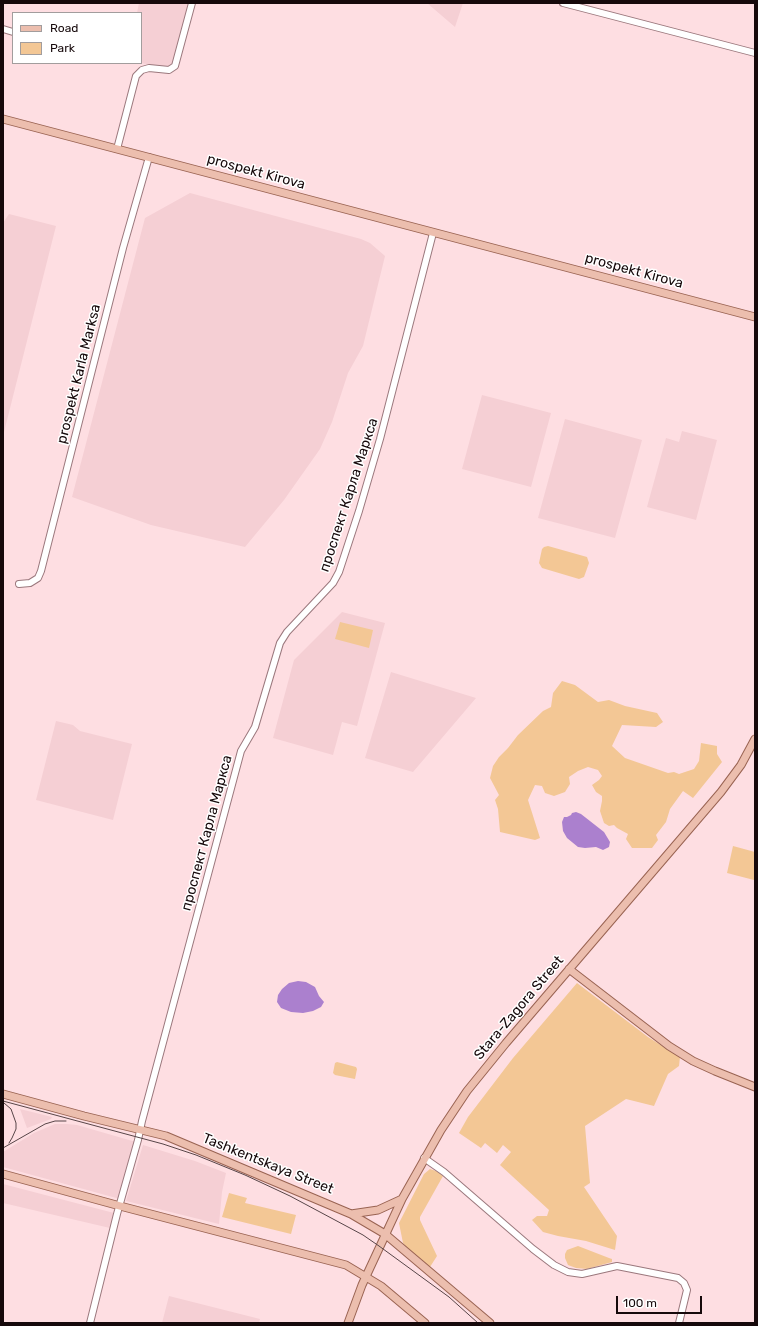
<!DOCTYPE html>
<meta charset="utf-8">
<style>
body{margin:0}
#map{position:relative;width:758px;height:1326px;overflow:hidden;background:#fedee2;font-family:Rubik,sans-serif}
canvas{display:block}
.frame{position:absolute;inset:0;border:4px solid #16090b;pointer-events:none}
.legend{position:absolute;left:12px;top:12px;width:130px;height:52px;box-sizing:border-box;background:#fff;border:1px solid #a29d9d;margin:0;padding:5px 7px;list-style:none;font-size:12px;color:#16090b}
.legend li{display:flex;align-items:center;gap:8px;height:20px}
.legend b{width:20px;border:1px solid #a29d9d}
.scale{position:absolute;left:616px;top:1296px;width:86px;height:18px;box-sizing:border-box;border:2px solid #16090b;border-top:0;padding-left:5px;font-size:12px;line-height:14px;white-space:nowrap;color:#16090b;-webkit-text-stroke:3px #fff;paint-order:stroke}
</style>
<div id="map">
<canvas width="758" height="1326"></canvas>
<div class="frame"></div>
<ul class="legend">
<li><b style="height:5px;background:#ecbeae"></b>Road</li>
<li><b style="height:11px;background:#f3c795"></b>Park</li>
</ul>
<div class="scale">100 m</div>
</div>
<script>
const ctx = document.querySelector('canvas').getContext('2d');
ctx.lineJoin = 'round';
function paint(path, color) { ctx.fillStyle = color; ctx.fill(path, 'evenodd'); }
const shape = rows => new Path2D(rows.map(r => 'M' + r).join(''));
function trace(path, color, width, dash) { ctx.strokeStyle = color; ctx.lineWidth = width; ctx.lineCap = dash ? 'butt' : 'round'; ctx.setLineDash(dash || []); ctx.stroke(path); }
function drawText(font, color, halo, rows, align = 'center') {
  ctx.font = font + ' Rubik,sans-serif'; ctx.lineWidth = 3; ctx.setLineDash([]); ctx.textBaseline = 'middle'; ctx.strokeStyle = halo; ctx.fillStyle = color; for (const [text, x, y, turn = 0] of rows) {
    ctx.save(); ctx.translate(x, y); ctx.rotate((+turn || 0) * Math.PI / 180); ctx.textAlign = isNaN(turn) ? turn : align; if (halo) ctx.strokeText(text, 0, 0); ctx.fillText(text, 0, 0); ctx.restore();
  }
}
const built = shape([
 [139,3,189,3,173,64,168,68,141,63,141,13,137,13],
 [427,3,463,3,455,27],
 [190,193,361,239,370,243,385,256,363,346,348,373,332,422,320,449,284,500,245,547,151,525,72,497,145,218],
 [9,214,56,226,3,436,3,223],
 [482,395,551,413,531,487,462,469],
 [565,419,642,440,615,538,538,518],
 [682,431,717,440,696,520,647,507,666,438,679,442],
 [342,612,385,623,357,726,342,722,333,755,273,738,294,660],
 [391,672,476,698,413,772,365,758],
 [56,721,73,725,80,731,132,744,113,820,36,800],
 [20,1109,52,1117,51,1119,27,1128],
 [55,1124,67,1124,77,1125,136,1142,120,1199,3,1167,3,1152,34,1133],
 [143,1145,195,1161,226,1173,222,1192,219,1224,126,1201],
 [3,1184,114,1213,110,1228,3,1203],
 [169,1296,260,1319,259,1323,162,1323]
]);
const green = shape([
 [548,546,587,557,589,563,584,577,579,579,542,568,539,563,542,549,544,547],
 [340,622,373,630,369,648,335,639],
 [562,681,575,685,598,702,609,700,625,706,657,713,663,722,656,727,622,725,612,746,625,758,668,773,674,772,679,774,694,769,699,761,701,743,717,746,717,754,722,762,693,798,683,791,670,809,666,822,656,835,658,840,652,848,632,848,626,839,628,834,617,828,614,825,609,826,604,823,600,811,602,801,602,796,596,792,592,785,599,780,602,776,598,770,588,767,578,771,569,777,570,784,565,792,554,796,545,793,542,786,535,785,528,800,540,838,535,840,500,832,498,809,495,800,499,795,490,778,493,766,499,757,508,748,518,735,543,711,551,707,553,693],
 [733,846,755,852,754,880,727,873],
 [577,983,648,1037,680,1057,679,1066,668,1074,654,1106,626,1099,585,1126,590,1183,584,1187,617,1236,615,1250,586,1241,558,1236,543,1232,532,1220,537,1216,547,1216,549,1210,500,1165,511,1152,503,1145,497,1153,485,1143,481,1148,459,1133,468,1117,513,1058],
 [337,1062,356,1067,357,1069,355,1079,335,1075,333,1073,335,1063],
 [430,1169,439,1172,443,1176,420,1217,420,1220,437,1256,430,1267,409,1250,403,1243,399,1223,424,1174],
 [229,1193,247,1198,245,1203,296,1215,291,1234,222,1217],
 [578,1246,609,1258,612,1259,612,1262,587,1269,576,1268,568,1265,565,1258,565,1254,567,1250]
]);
const water = shape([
 [576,812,581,814,604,832,610,842,609,847,603,850,596,847,585,848,578,847,567,838,563,831,562,822,564,817,567,817,571,815,572,813],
 [298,981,306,982,315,987,319,996,324,1002,321,1007,313,1011,303,1013,291,1012,281,1008,277,1002,278,995,282,989,289,983]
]);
const minor = shape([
 [563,3,755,53],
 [3,29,13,32],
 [117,149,136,76,142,70,149,68,169,70,175,66,192,3],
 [19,584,30,583,38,578,41,571,123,248,149,157],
 [424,1158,444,1172,533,1249,554,1265,568,1272,582,1274,617,1266,678,1278,684,1283,687,1290,679,1323],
 [90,1323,117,1214,138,1140,142,1121,241,751,255,727,280,643,287,632,333,583,339,572,359,511,380,439,433,233]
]);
const major = shape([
 [3,119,755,317],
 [569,969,669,1046,693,1061,715,1071,755,1087],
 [3,1094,84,1116,166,1136,351,1214,385,1234,490,1323],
 [3,1174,120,1206,346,1265,381,1286,425,1323],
 [351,1214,378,1210,402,1199],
 [348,1323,362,1285,402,1199,441,1130,467,1091,506,1043,721,792,741,765,755,739]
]);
const tram = shape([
 [3,1101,163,1144,196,1155,245,1175,290,1196,363,1235,379,1246,449,1297,478,1323],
 [4,1103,11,1109,16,1123,16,1129,12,1138,9,1143],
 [3,1148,45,1124,55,1121,66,1121]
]);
const streetNames = [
 ["prospekt Kirova",256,172,15],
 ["prospekt Kirova",634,271,15],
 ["prospekt Karla Marksa",79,374,-76],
 ["проспект Карла Маркса",349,495,-72],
 ["проспект Карла Маркса",207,833,-75],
 ["Stara-Zagora Street",519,1008,-50],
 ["Tashkentskaya Street",268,1164,22]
];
paint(built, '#f5cfd4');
paint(green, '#f3c795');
paint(water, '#ab80ce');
trace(minor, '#9b787d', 8);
trace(major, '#996352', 9);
trace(minor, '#fff', 6);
trace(major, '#ecbeae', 7);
trace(tram, '#574548', 1);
drawText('14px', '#16090b', '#fff', streetNames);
</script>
